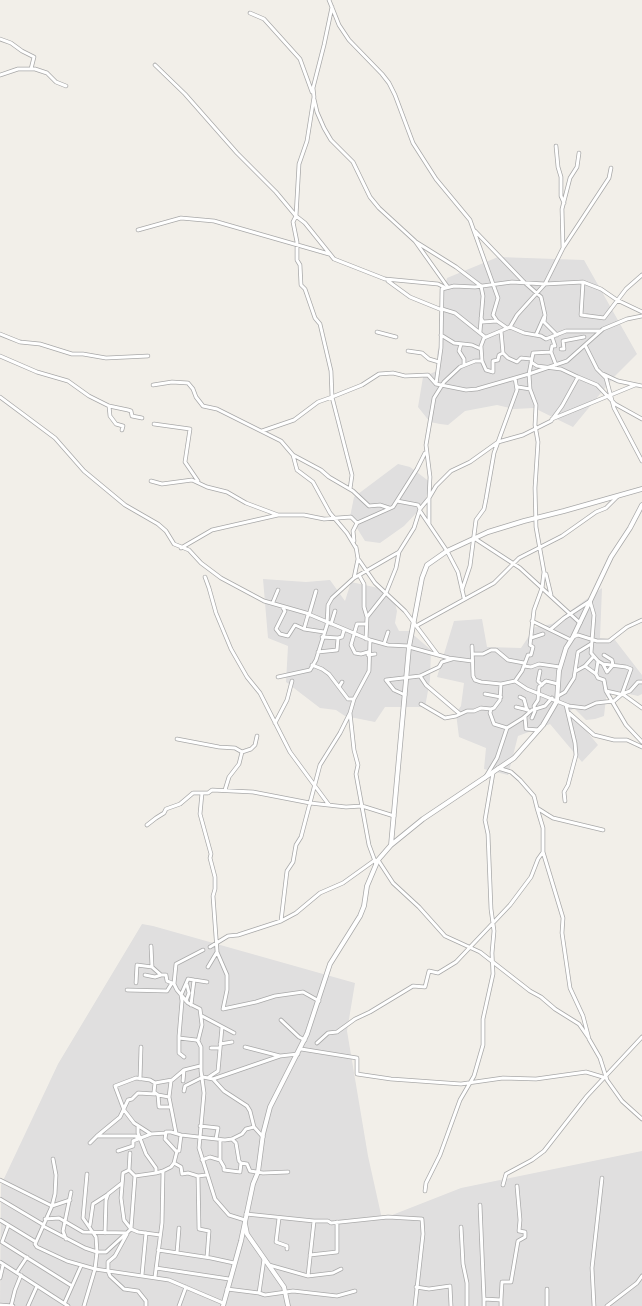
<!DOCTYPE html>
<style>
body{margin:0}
canvas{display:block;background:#f2efe9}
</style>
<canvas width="642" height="1306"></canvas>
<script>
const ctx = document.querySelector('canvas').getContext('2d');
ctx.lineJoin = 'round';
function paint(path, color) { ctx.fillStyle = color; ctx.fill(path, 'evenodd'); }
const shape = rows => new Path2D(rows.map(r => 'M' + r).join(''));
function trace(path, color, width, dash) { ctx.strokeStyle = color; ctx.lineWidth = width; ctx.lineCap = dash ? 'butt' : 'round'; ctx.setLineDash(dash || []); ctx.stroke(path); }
const residential = shape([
 [498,257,584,260,637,354,614,377,573,427,534,408,514,409,497,405,465,411,448,425,440,424,430,422,418,407,423,377,439,370,437,354,440,342,441,301,447,278],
 [398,464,410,467,430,482,424,505,404,526,380,543,365,541,350,517,354,497],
 [263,579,306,582,330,580,345,601,351,582,383,589,394,599,397,611,395,623,399,631,409,631,431,650,430,680,425,707,385,707,375,722,345,716,336,710,320,708,286,682,288,646,268,638],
 [602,588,600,638,615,640,642,675,642,694,638,696,616,691,606,698,604,716,595,719,586,720,574,708,570,711,598,745,582,762,550,724,518,736,508,775,484,769,486,748,459,737,456,713,461,706,464,683,437,677,454,621,482,619,487,647,521,648,535,627,552,624],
 [142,924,153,926,355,983,347,1031,368,1156,382,1219,461,1188,642,1151,642,1306,0,1306,1,1185,58,1064]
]);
const minor = shape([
 [329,0,339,25,349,40,382,74,389,83,395,95,413,143,436,179,470,220,498,298,493,315,497,321,507,328],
 [332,7,324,45,313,88,314,97,307,141,299,164,296,216,305,223,334,259,385,279,438,284,444,287],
 [250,13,264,19,300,59,312,92],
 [0,39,11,43,22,51,34,57,31,69],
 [155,65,185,94,237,153,276,192,296,216,293,222,297,242,297,260,300,265,301,285,305,289,315,318,320,324,331,371,332,397,318,402,294,420,262,431],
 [0,75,18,69,35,69,47,73,56,82,66,86],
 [314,99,317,112,324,128,331,140,353,162,370,197,379,208,415,241,447,286],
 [556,146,558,167,561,177,561,196,564,203],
 [579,153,577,167,570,178,562,209,563,248,545,284,583,282,601,289,617,300,642,312],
 [138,230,181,218,214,221,329,254],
 [475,231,524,282,541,297,545,315,544,322,557,335],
 [416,242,456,267,481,286,483,296,480,332],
 [563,248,609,178,611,168],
 [388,281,410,297,442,310],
 [583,282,581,315,604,318,626,289,642,275],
 [442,309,455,313,485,337],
 [481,318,483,322,497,321],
 [510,327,524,333,541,336,546,339,566,331,600,331],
 [501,331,503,353,508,358,517,362,521,358,531,359],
 [377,332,396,337],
 [0,334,20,342,40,344,72,354,83,354,106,358,148,356],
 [441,335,454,343,472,345,481,349],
 [536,335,544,317],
 [461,344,459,351,464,359,464,365],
 [585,345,597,369,606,378,614,408,642,461],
 [561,349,564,349,563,341,584,337],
 [408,351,422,353,429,359,439,362],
 [551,352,556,365],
 [0,356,37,372,68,381,89,396,109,406,128,410,131,411,132,416,142,418],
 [482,361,486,370,493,372,493,361,498,360,499,355,503,353],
 [531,362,537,366,561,369,578,377],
 [603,374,618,381,642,386],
 [153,385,172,382,188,383,193,389,196,397,203,406,217,409,281,441,293,455,297,470,313,482,330,513,347,533,356,548],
 [518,387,530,389],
 [0,397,55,438,84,471,125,505,158,524,166,531,174,544,189,550,201,563,221,578,264,601,306,613,370,640,388,645,409,646],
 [109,406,110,416,116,424,123,426,122,430],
 [552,419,635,385],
 [154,424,190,429,185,462,198,481],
 [293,455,321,470,329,477,353,491,369,506,380,505,389,508],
 [151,481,162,484,192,480,207,487,227,492,246,503,278,515],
 [350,489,352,475,332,397,362,385,379,374,393,373,405,376,428,375,436,384,466,390,477,389,529,374,567,361,603,329,627,319,642,316],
 [397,501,418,505,420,509],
 [420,511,447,551,458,572,464,598],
 [429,524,429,498,436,486,451,471,470,462,498,442,523,435,551,421,562,406,578,377,597,385,615,404,642,419],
 [474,538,520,568,580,623],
 [354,541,353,531,357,523,393,507,417,469,425,453],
 [181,548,212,530,278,515,304,515,324,519,351,517,357,523],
 [359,560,375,583,405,611,438,655],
 [546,574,551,595],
 [359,575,364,584,364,607,367,617],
 [205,577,209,588,216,613,231,649,247,677,260,693,290,752,329,805],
 [354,578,358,559,356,547],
 [462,590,470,566,476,520,484,509,486,499,494,453,517,390,515,378],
 [273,602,278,590],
 [283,608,285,611,276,629,280,634,288,636,295,625,304,629,324,632],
 [309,615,316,591],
 [532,621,571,640],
 [331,624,335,611],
 [366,624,357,624,351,645,355,653,361,654,368,652],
 [416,626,494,583,519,558,562,536,596,512,606,508,618,496],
 [304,629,308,615],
 [551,629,564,618,590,601,594,615,591,653,598,661,596,674,598,678,604,680,606,691,626,725,642,742],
 [322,637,338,638],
 [573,637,578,635,597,641,609,641,627,627,642,620],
 [531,638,543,634],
 [366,639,367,617,386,593,396,568,399,552,414,528,420,509,429,498,430,477,426,445,434,398,444,382,460,367,475,361,482,361,481,346,484,338,510,327,517,315,545,284,512,282,475,287,454,286,442,289,441,348,436,384],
 [370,640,369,671,354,699,350,713,354,750,358,765,356,774,369,845,376,864],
 [384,644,388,632],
 [472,646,473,676,475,680,481,682,501,684,515,681,522,671,528,655,531,655,533,647,530,645,531,636,534,610,542,588,544,572,536,527,535,488,538,442,535,425,536,405,530,389,529,374,533,353,551,352,552,346,555,346,552,337],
 [409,647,449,658,472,661],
 [318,652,337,650,338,638,342,637,344,630],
 [473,654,483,654,491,650,496,650,508,660,524,663],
 [368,655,375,654],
 [603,664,607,672,613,665,612,660,604,655],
 [312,665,322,669,329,674,348,699,354,699],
 [524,666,531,667,539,664,560,667],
 [585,666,596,674],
 [540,671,538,681,542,685],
 [576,671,585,666,593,657],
 [420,676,426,685,460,714],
 [278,677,310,670,316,660,327,625,328,605,332,598,354,578,399,552],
 [515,681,527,689,569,706,585,708,596,703,614,701,622,694,631,669,626,667,603,664,598,661],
 [339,687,342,682],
 [606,691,624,695,642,708],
 [485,694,501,697],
 [622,694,630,691,638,682,642,682],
 [405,695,394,690,386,680,420,676,439,667,442,662,452,659],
 [558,696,565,692,574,678,578,652,591,644],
 [520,697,524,699,527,710],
 [421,704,445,718,456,716,467,711,474,711,481,708,491,709],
 [516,707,528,710],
 [569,713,594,735,614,740,627,740,642,747],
 [525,717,526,729,539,730],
 [532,718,535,711,534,706,538,700,539,687,546,681,558,684],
 [275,723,287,700,292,681],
 [507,728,523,718,532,710,545,706,552,698],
 [177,739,219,747,235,748,242,752,251,749,255,745,257,736],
 [498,768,511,772,520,780,534,796,537,808,548,815,553,818,603,830],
 [485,778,497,758,507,728,494,724,490,713,491,709,494,708,500,700,501,684],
 [225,790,229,777,239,764,242,752],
 [202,793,200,814,211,854,210,858,215,877,215,889,213,896,217,951],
 [565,801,564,792,568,785,576,755,575,743,566,705],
 [537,808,543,828,543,852,563,918,562,933,570,988,583,1016,589,1039,600,1058,607,1080,622,1101,642,1119],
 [147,825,156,818,164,813,166,809,180,804,193,793,208,793,212,790,253,792,310,803,346,807,362,806,394,816],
 [378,860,393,883,419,907,445,936,480,952,530,991,541,997,555,1009,579,1024,588,1037],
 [281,921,287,871,293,862,296,845,301,837,320,765,340,733,350,713],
 [151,946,152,967,161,975,166,975,167,981,172,983],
 [210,947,228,936,238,935,281,921,296,913,320,893,343,883,375,860],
 [208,967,217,952,227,975,227,990,223,1009,256,1002,275,996,303,992,319,1001],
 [145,975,155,977,161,975],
 [194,980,207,982],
 [136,983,137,965,152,967],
 [127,990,167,991,172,983,174,984],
 [186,1001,189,993,187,985],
 [191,1005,194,980,188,979,181,995,182,1001,179,1036,179,1038,196,1040,198,1041,201,1047,201,1071,204,1093,199,1148,215,1199,229,1215,245,1220],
 [202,1016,234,1033],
 [281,1020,299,1037,305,1040],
 [179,1038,179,1053,184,1057],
 [198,1041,202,1025,200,1009,188,1003,177,990,174,984,176,964,203,950],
 [317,1043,328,1033,337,1032,355,1019,370,1012,413,986,425,987,429,971,438,973,456,962,510,905,531,877,538,859,543,852],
 [220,1044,232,1042],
 [245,1047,280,1056,298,1054],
 [211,1048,219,1048],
 [301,1049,357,1058,357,1074,391,1079,461,1084,503,1078,536,1079,586,1072,606,1078],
 [209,1077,218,1071,222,1027],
 [140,1079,141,1047],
 [213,1079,280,1056],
 [183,1081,184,1070],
 [155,1083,172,1080],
 [184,1091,185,1086,203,1077,213,1079,224,1091,247,1106,250,1111,254,1127],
 [158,1095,169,1097],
 [200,1126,218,1128,216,1139],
 [138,1127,138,1133,146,1154,156,1168,156,1173,163,1171],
 [166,1133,151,1134,134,1123,124,1110,115,1086,136,1078,150,1080,155,1083,154,1092,158,1095,159,1107,170,1107],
 [176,1133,169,1097,171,1081,184,1070,200,1066],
 [181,1135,179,1151,176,1151,165,1139,166,1132,171,1132,181,1135,225,1140,232,1139,242,1134,246,1129,254,1127,263,1137],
 [97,1136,120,1117,128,1100,132,1099,138,1093,155,1094],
 [232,1139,236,1143,239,1161,241,1163,247,1164,250,1171,263,1173,288,1172],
 [220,1140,220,1160,224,1167,224,1170,240,1172,241,1163],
 [90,1143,97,1136,136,1136,138,1139],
 [118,1151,133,1146,133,1141,151,1134],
 [202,1160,210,1157,220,1160],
 [174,1163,181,1167,182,1174,188,1173,198,1176,206,1175],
 [129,1170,123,1173,121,1198,124,1220,131,1229,138,1232,160,1235],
 [135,1176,156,1173],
 [198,1176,199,1229,209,1231,207,1257],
 [0,1180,52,1206,70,1200],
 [503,1185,506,1174,532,1160,544,1151,587,1096,642,1037],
 [425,1191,426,1183,440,1155,460,1100,474,1076,483,1045,483,1019,493,974,492,953,494,931,491,909,488,834,485,820,493,773],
 [0,1199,42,1224],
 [480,1205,484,1299],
 [246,1214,314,1221,308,1276],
 [279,1218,276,1242,287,1246,287,1249],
 [45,1219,59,1218,83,1232,127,1233],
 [0,1220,36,1242,35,1244,37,1247,67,1261,95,1269,169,1280,223,1303],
 [314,1221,328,1221,331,1223,388,1217,422,1219,423,1234,415,1306],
 [90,1225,93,1204,107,1195],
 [8,1226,2,1242,72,1286],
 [43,1226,85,1248,97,1252,106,1252,131,1229,135,1176,129,1170,130,1153],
 [461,1227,463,1264,467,1283,467,1306],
 [105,1233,106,1200,108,1194,122,1183],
 [127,1234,115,1256,108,1262,108,1271,110,1276,124,1289,138,1291,146,1301,146,1306],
 [66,1239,63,1231,71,1192],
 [36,1242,52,1206,55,1194,56,1175,53,1159],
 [158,1250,211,1258,234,1263],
 [177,1253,179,1228],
 [310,1255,337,1252,337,1222],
 [0,1262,68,1306],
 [269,1265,308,1276,333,1273,341,1269],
 [156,1268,229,1279],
 [17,1272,27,1257],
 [142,1275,146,1233],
 [155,1277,162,1223,163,1171,171,1167,174,1163,177,1151],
 [0,1278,3,1265],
 [416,1287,429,1289,450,1286,451,1306],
 [227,1289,259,1293,264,1259],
 [547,1289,547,1306],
 [259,1293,265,1295,293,1291,337,1296,355,1291],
 [501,1300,502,1282,511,1282,518,1241,525,1237,525,1232,519,1231,520,1220,517,1186],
 [65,1302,81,1266],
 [0,1305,13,1306],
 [11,1306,15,1290,21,1275],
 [28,1306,37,1286],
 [84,1306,95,1269,97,1252,96,1237,83,1218,87,1174],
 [179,1306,186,1287],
 [484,1306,484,1299,501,1300,501,1306],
 [594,1306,592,1268,602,1178],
 [607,1306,637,1283,642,1276]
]);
const tertiary = shape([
 [391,845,409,647,422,578,427,565,447,551,488,532,524,521,564,511,642,489],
 [245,1224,247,1234,284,1287,288,1306],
 [223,1306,241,1241,253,1184,258,1172,263,1134,270,1107,307,1034,330,964,360,916,364,906,367,886,378,860,391,845,423,819,514,758,543,725,557,701,559,671,566,648,573,637,611,557,630,528,642,505]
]);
paint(residential, '#e0dfdf');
trace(minor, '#a9a9a9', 4.5);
trace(tertiary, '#a9a9a9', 5.5);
trace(minor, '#fff', 3);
trace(tertiary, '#fff', 4);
</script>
